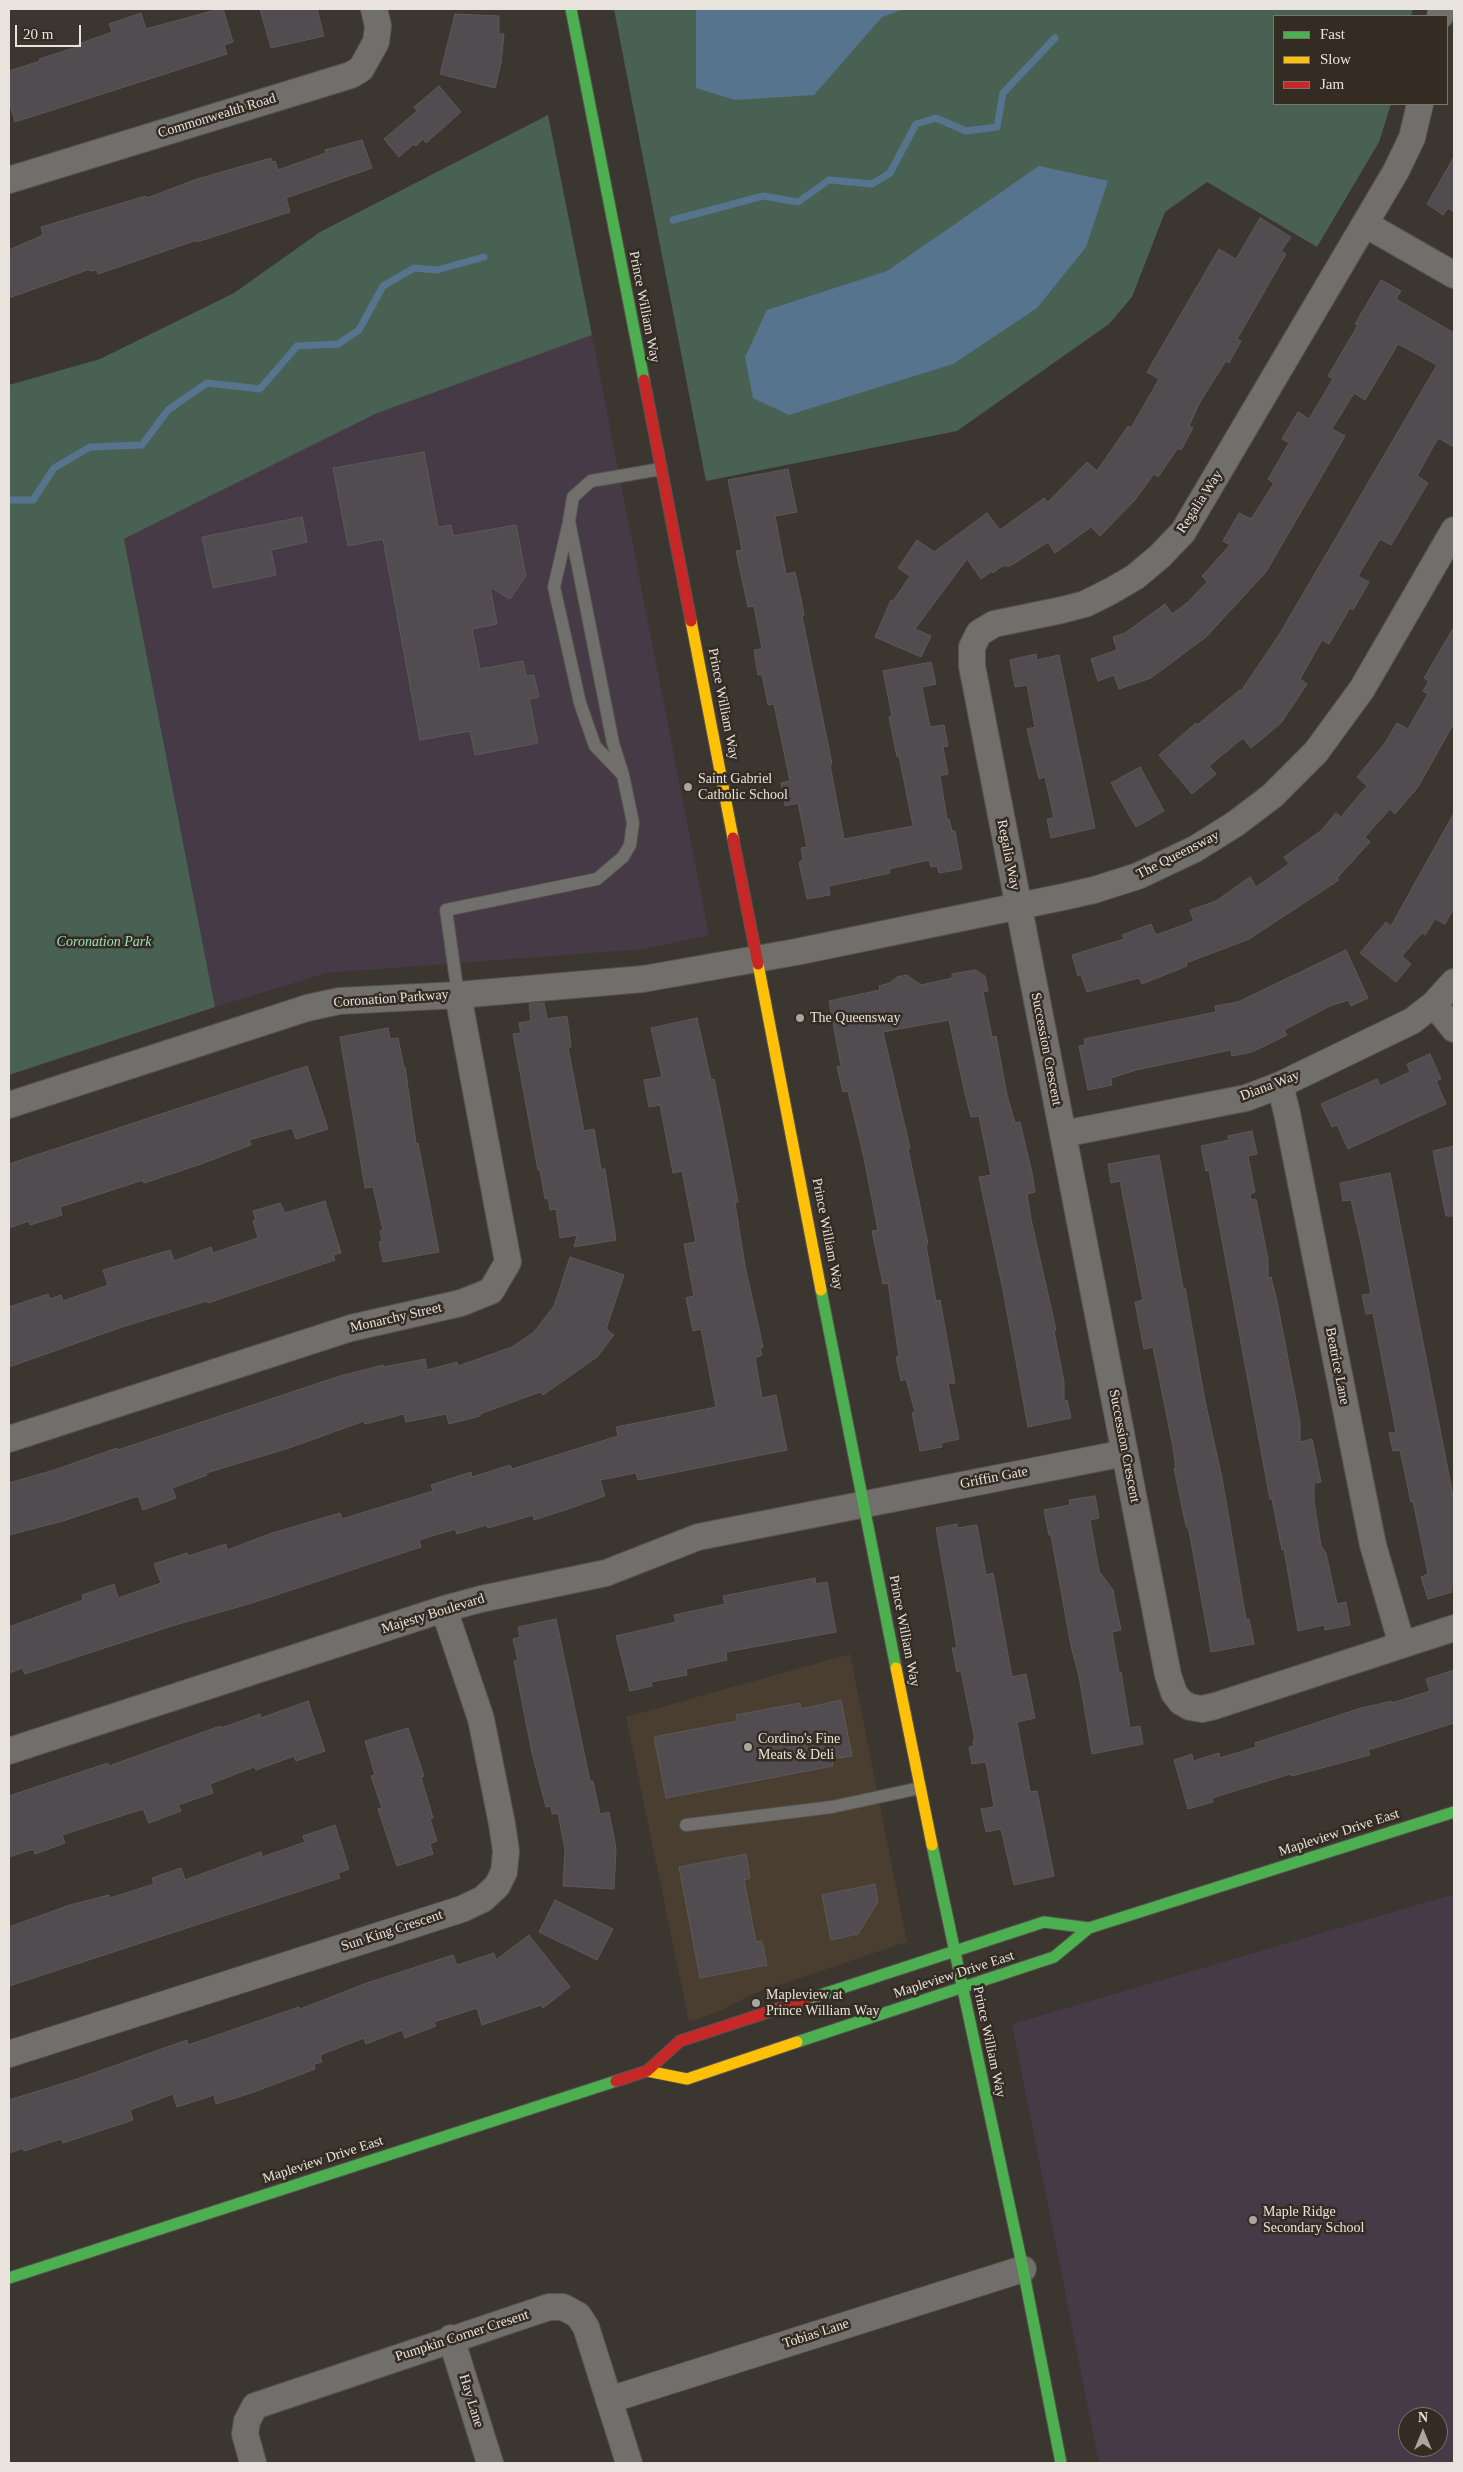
<!DOCTYPE html>
<style>
body{margin:0}
#map{position:relative;width:1463px;height:2472px;overflow:hidden;background:#3b3630;font-family:Georgia,serif}
canvas{display:block}
.frame{position:absolute;inset:0;border:10px solid #e9e3dd;pointer-events:none}
.legend{position:absolute;left:1273px;top:15px;width:175px;height:90px;box-sizing:border-box;background:#342c23;border:1px solid #7c756d;margin:0;padding:6px 9px;list-style:none;font-size:15px;color:#e9e3dd}
.legend li{display:flex;align-items:center;gap:10px;height:25px}
.legend b{width:25px;border:1px solid #7c756d}
.north{position:absolute;left:1398px;top:2407px;width:50px;height:50px;box-sizing:border-box;background:#342c23;border:1px solid #7c756d;border-radius:50%;rotate:0deg;font-size:14px;font-weight:700;line-height:20px;text-align:center;color:#e9e3dd}
.north::after{content:'';display:block;margin:auto;width:18px;height:22px;background:#aca6a0;clip-path:polygon(50% 0,100% 100%,50% 72%,0 100%)}
.scale{position:absolute;left:15px;top:25px;width:66px;height:22px;box-sizing:border-box;border:2px solid #e9e3dd;border-top:0;padding-left:6px;font-size:15px;line-height:18px;white-space:nowrap;color:#e9e3dd;-webkit-text-stroke:4px #342c23;paint-order:stroke}
</style>
<div id="map">
<canvas width="1463" height="2472"></canvas>
<div class="frame"></div>
<ul class="legend">
<li><b style="height:6px;background:#4caf50"></b>Fast</li>
<li><b style="height:6px;background:#ffc107"></b>Slow</li>
<li><b style="height:6px;background:#c62828"></b>Jam</li>
</ul>
<div class="north">N</div>
<div class="scale">20 m</div>
</div>
<script>
const ctx = document.querySelector('canvas').getContext('2d');
ctx.lineJoin = 'round';
function paint(path, color) { ctx.fillStyle = color; ctx.fill(path, 'evenodd'); }
const shape = rows => new Path2D(rows.map(r => 'M' + r).join(''));
function trace(path, color, width, dash) { ctx.strokeStyle = color; ctx.lineWidth = width; ctx.lineCap = dash ? 'butt' : 'round'; ctx.setLineDash(dash || []); ctx.stroke(path); }
function drawText(font, color, halo, rows, align = 'center') {
  ctx.font = font + ' Georgia,serif'; ctx.lineWidth = 5; ctx.setLineDash([]); ctx.textBaseline = 'middle'; ctx.strokeStyle = halo; ctx.fillStyle = color; for (const [text, x, y, turn = 0] of rows) {
    ctx.save(); ctx.translate(x, y); ctx.rotate((+turn || 0) * Math.PI / 180); ctx.textAlign = isNaN(turn) ? turn : align; if (halo) ctx.strokeText(text, 0, 0); ctx.fillText(text, 0, 0); ctx.restore();
  }
}
const built = shape([
 [850,1654,907,1942,755,1993,720,2011,689,2022,626,1717]
]);
const education = shape([
 [592,335,709,935,645,949,327,973,215,1007,124,539,375,414],
 [1454,1894,1454,2463,1099,2463,1012,2024],
 [1408,2417,1438,2417,1438,2447,1408,2447]
]);
const green = shape([
 [614,9,1413,9,1411,16,1274,16,1274,104,1391,104,1379,142,1317,247,1207,182,1165,212,1132,297,1109,324,957,431,706,481],
 [548,115,592,335,375,414,124,539,215,1007,9,1075,9,385,100,359,234,293,320,232]
]);
const water = shape([
 [696,9,904,9,882,17,814,95,735,100,696,88],
 [1039,166,1108,181,1086,247,1037,308,953,364,789,415,753,398,745,357,767,310,887,271]
]);
const stream = shape([
 [673,220,763,196,798,202,829,180,872,184,890,173,916,124,936,118,966,131,997,127,1003,93,1055,38],
 [9,500,33,500,54,468,90,447,142,445,168,410,207,383,260,389,297,346,338,344,359,330,383,286,414,268,437,270,484,257]
]);
const building = shape([
 [219,9,223,9,233,42,224,45,227,54,15,122,9,101,9,71,40,61,39,59,77,47,76,45,112,32,109,24,141,13,146,29,219,9],
 [260,9,317,9,324,36,271,48,260,9],
 [455,14,499,16,499,34,504,34,501,63,495,88,440,74,455,14],
 [439,86,461,112,426,143,423,139,416,146,414,144,399,157,384,139,417,111,414,107,439,86],
 [362,140,372,168,286,198,290,212,197,242,197,240,98,274,96,270,90,271,90,269,9,298,9,250,43,235,41,227,146,196,147,198,197,179,271,158,272,162,275,161,278,170,326,153,325,150,362,140],
 [1454,157,1454,212,1448,208,1443,215,1427,204,1454,157],
 [1260,218,1291,237,1281,251,1286,254,1237,339,1241,341,1229,363,1226,361,1200,402,1189,426,1193,428,1181,450,1178,448,1158,477,1154,474,1135,500,1100,536,1091,527,1055,553,1048,542,1010,566,1002,566,993,573,992,571,981,579,967,559,915,629,931,636,921,657,875,637,891,600,893,601,910,576,898,568,917,540,934,552,987,513,1000,530,1044,498,1048,502,1087,462,1097,471,1128,426,1131,428,1159,379,1147,372,1219,249,1236,259,1260,218],
 [1381,280,1401,291,1396,299,1454,333,1454,447,1438,438,1417,476,1428,483,1391,545,1380,539,1358,576,1369,582,1353,610,1350,608,1329,644,1322,640,1300,679,1307,684,1281,723,1251,748,1243,738,1209,766,1216,774,1192,794,1159,755,1196,723,1197,725,1240,690,1241,691,1279,635,1437,365,1398,344,1365,400,1354,393,1332,429,1345,436,1266,572,1206,637,1151,678,1119,689,1114,675,1098,681,1091,659,1117,650,1113,637,1125,633,1165,604,1172,614,1188,602,1207,582,1202,576,1230,545,1223,541,1239,513,1251,519,1274,483,1268,479,1289,443,1282,439,1298,412,1309,419,1333,379,1328,376,1358,325,1355,324,1381,280],
 [424,452,438,527,451,525,453,536,516,525,526,576,510,599,490,587,497,624,472,629,480,669,523,661,526,676,534,675,539,697,529,699,538,743,475,755,470,731,420,740,383,539,348,546,333,468,424,452],
 [788,469,797,512,775,516,786,574,795,572,801,599,804,615,802,616,832,764,830,765,844,839,913,826,899,756,897,757,889,717,892,716,883,671,931,662,936,684,922,687,930,727,944,725,948,746,943,747,948,774,940,776,947,819,949,819,952,831,955,831,962,869,939,873,937,866,931,867,929,860,889,869,890,873,829,886,830,895,807,899,799,863,803,859,801,848,807,847,798,803,785,806,781,783,790,781,774,704,768,705,762,674,758,675,754,650,762,649,754,606,748,607,736,551,742,550,728,480,788,469],
 [302,517,307,542,271,550,276,575,213,588,202,537,302,517],
 [1454,627,1454,723,1418,787,1395,814,1390,809,1365,837,1370,842,1337,878,1339,880,1249,939,1186,963,1187,966,1142,984,1139,978,1087,992,1081,975,1078,976,1072,955,1124,939,1122,935,1151,924,1156,935,1194,921,1190,910,1216,901,1250,877,1256,887,1289,864,1284,857,1322,830,1336,813,1341,817,1367,786,1357,777,1385,743,1397,723,1408,729,1428,694,1423,691,1429,681,1424,678,1454,627],
 [1036,654,1037,660,1059,655,1095,828,1051,838,1047,819,1054,818,1045,777,1039,779,1027,729,1035,727,1027,685,1015,687,1010,660,1036,654],
 [1140,767,1164,811,1136,827,1111,783,1140,767],
 [1454,813,1454,908,1445,924,1435,919,1425,935,1422,933,1402,956,1411,964,1396,982,1360,953,1386,922,1391,926,1454,813],
 [1346,950,1368,998,1351,1006,1348,1000,1330,1006,1284,1030,1287,1035,1252,1052,1232,1056,1231,1050,1136,1070,1111,1078,1112,1085,1088,1090,1079,1046,1085,1045,1084,1039,1216,1012,1215,1006,1238,1002,1346,950],
 [975,970,985,976,988,991,983,992,992,1037,996,1036,1007,1095,1015,1123,1020,1122,1032,1173,1035,1192,1027,1194,1031,1219,1056,1330,1054,1331,1064,1382,1064,1401,1067,1400,1071,1418,1028,1427,1003,1290,979,1177,991,1175,979,1116,971,1117,966,1098,949,1020,883,1032,910,1148,908,1149,928,1244,926,1245,936,1301,940,1300,955,1383,948,1384,959,1439,941,1443,942,1447,920,1451,912,1413,915,1412,906,1379,901,1381,896,1357,899,1357,888,1283,883,1284,872,1231,878,1230,864,1158,848,1091,843,1092,837,1067,841,1066,829,1001,880,990,879,986,890,983,897,977,907,975,921,985,952,978,952,974,975,970],
 [544,1003,547,1019,567,1016,571,1047,568,1047,584,1131,594,1129,601,1169,605,1169,616,1240,574,1247,577,1235,560,1238,556,1209,550,1210,548,1198,545,1199,540,1170,538,1170,513,1034,521,1033,519,1023,531,1021,529,1004,544,1003],
 [697,1018,711,1080,714,1079,722,1118,738,1202,735,1203,745,1266,763,1347,760,1347,762,1355,755,1358,762,1398,776,1395,787,1450,638,1480,636,1473,600,1480,605,1496,568,1509,534,1520,533,1515,488,1528,487,1525,457,1534,455,1529,419,1540,421,1547,252,1603,175,1625,25,1674,22,1668,9,1673,9,1627,83,1600,82,1595,114,1584,118,1598,161,1583,154,1564,187,1553,188,1556,226,1544,227,1550,272,1533,340,1513,342,1519,433,1491,431,1485,471,1472,472,1477,510,1465,512,1469,618,1436,616,1427,716,1407,701,1329,693,1331,686,1298,694,1296,684,1244,696,1242,682,1171,673,1173,660,1105,649,1107,644,1080,662,1077,651,1028,697,1018],
 [388,1028,390,1039,398,1038,404,1067,405,1067,416,1144,418,1143,439,1252,383,1262,379,1242,382,1241,380,1231,383,1230,373,1187,365,1188,340,1037,388,1028],
 [1430,1054,1441,1079,1436,1081,1446,1104,1348,1149,1337,1125,1332,1127,1321,1104,1377,1079,1380,1086,1410,1072,1407,1064,1430,1054],
 [307,1066,328,1129,296,1139,292,1128,249,1140,251,1145,201,1164,144,1183,143,1180,60,1207,62,1215,30,1225,29,1221,9,1228,9,1164,307,1066],
 [1252,1131,1257,1154,1248,1156,1255,1192,1250,1194,1251,1200,1256,1199,1268,1259,1268,1278,1271,1277,1277,1301,1300,1422,1300,1442,1312,1439,1321,1482,1314,1483,1314,1501,1321,1546,1326,1553,1337,1604,1346,1602,1350,1625,1325,1630,1324,1625,1298,1631,1284,1549,1282,1550,1272,1499,1270,1499,1209,1170,1206,1171,1201,1146,1229,1140,1228,1136,1252,1131],
 [1454,1146,1454,1216,1446,1216,1433,1151,1454,1146],
 [1159,1155,1183,1288,1185,1288,1205,1401,1222,1478,1246,1619,1249,1619,1254,1644,1211,1652,1189,1530,1186,1526,1174,1468,1176,1468,1173,1447,1153,1347,1144,1349,1135,1302,1143,1300,1120,1181,1111,1183,1108,1164,1159,1155],
 [1390,1173,1454,1501,1454,1586,1451,1588,1452,1592,1428,1599,1421,1577,1428,1574,1413,1501,1411,1502,1400,1450,1393,1451,1389,1433,1396,1432,1373,1313,1366,1314,1362,1295,1371,1294,1363,1252,1351,1200,1343,1201,1340,1183,1390,1173],
 [325,1201,341,1253,333,1255,335,1260,208,1303,207,1301,122,1327,9,1367,9,1307,48,1294,50,1299,61,1295,63,1301,108,1285,103,1270,170,1250,174,1261,211,1247,213,1253,258,1238,253,1221,256,1220,253,1211,280,1203,285,1213,325,1201],
 [570,1257,624,1275,606,1329,614,1335,597,1357,543,1395,540,1392,480,1414,480,1416,449,1424,446,1414,406,1422,404,1414,365,1424,364,1421,289,1448,206,1473,207,1475,172,1488,176,1498,143,1510,138,1496,63,1521,9,1535,9,1483,54,1470,117,1448,118,1450,340,1376,383,1365,384,1367,425,1359,427,1370,457,1362,458,1366,512,1347,534,1332,554,1306,570,1257],
 [1095,1496,1099,1518,1090,1520,1099,1571,1113,1590,1117,1612,1121,1630,1112,1632,1119,1673,1121,1672,1130,1728,1140,1726,1143,1744,1092,1754,1079,1676,1071,1646,1051,1535,1049,1535,1044,1510,1070,1505,1069,1500,1095,1496],
 [957,1524,957,1528,977,1525,986,1575,993,1573,1012,1677,1026,1674,1035,1718,1017,1722,1030,1792,1037,1791,1054,1876,1014,1885,1001,1829,986,1832,981,1809,994,1807,986,1762,972,1764,969,1747,974,1746,973,1740,975,1740,961,1671,957,1672,954,1657,952,1648,957,1648,936,1528,957,1524],
 [815,1578,816,1584,827,1582,836,1632,726,1652,727,1660,686,1669,687,1675,651,1682,652,1686,630,1691,616,1636,676,1622,674,1615,725,1604,723,1596,815,1578],
 [556,1619,590,1781,593,1781,600,1814,609,1812,616,1848,614,1889,563,1886,565,1849,558,1813,552,1814,551,1806,546,1807,532,1753,514,1661,518,1660,513,1639,520,1637,518,1627,556,1619],
 [1454,1670,1454,1723,1368,1750,1370,1755,1292,1776,1290,1774,1212,1798,1213,1802,1188,1809,1174,1760,1192,1754,1193,1761,1219,1753,1220,1758,1256,1747,1255,1743,1361,1708,1392,1701,1392,1703,1430,1691,1426,1679,1454,1670],
 [841,1700,852,1756,832,1759,833,1766,666,1798,654,1737,737,1721,736,1715,800,1703,801,1709,841,1700],
 [308,1701,325,1751,296,1761,294,1756,256,1770,254,1767,210,1784,213,1793,178,1805,181,1811,149,1823,143,1809,62,1835,65,1843,35,1854,33,1849,9,1857,9,1796,108,1763,109,1766,220,1726,221,1728,260,1714,261,1718,308,1701],
 [408,1728,424,1776,421,1777,433,1818,430,1819,437,1841,430,1844,433,1854,397,1866,378,1809,382,1808,371,1776,375,1775,365,1741,408,1728],
 [335,1825,349,1869,338,1873,340,1878,9,1986,9,1927,70,1905,109,1895,110,1898,154,1884,152,1878,181,1868,185,1880,261,1852,262,1857,305,1842,303,1836,335,1825],
 [746,1854,750,1878,744,1880,756,1942,762,1941,767,1965,700,1978,679,1867,746,1854],
 [875,1884,878,1902,858,1934,831,1940,822,1895,875,1884],
 [555,1900,613,1929,597,1960,539,1932,555,1900],
 [529,1935,570,1987,543,2008,541,2005,482,2025,477,2008,434,2022,436,2026,405,2038,402,2030,366,2044,364,2038,320,2055,322,2062,314,2064,315,2069,254,2092,216,2104,214,2095,177,2107,173,2094,130,2110,133,2120,63,2143,61,2139,24,2151,23,2148,9,2153,9,2100,77,2079,187,2040,188,2045,299,2007,300,2009,367,1983,453,1955,457,1965,494,1953,496,1960,529,1935]
]);
const lane = shape([
 [568,526,554,587,580,703,595,746,621,773],
 [458,995,446,910,597,879,623,857,630,845,633,823,623,775,613,743,569,521,573,497,591,481,661,469],
 [686,1825,832,1807,920,1788]
]);
const street = shape([
 [1440,16,1442,9],
 [1420,104,1412,138,1396,171,1183,532,1160,556,1135,577,1111,591,1085,604,1062,610,994,624,979,633,972,647,972,666,1168,1675,1174,1693,1181,1702,1190,1707,1202,1709,1215,1706,1454,1628],
 [9,180,351,75,361,69,376,42,378,26,374,9],
 [1365,224,1454,275],
 [1434,1004,1454,1029],
 [1280,1085,1287,1113,1373,1545,1402,1645],
 [9,1105,307,1008,339,1001,458,995,643,979,796,952,1063,897,1094,890,1138,876,1195,849,1235,824,1272,796,1316,752,1362,689,1454,530],
 [1063,1134,1246,1098,1280,1085,1412,1021,1434,1004,1454,982],
 [9,1439,351,1328,461,1303,491,1291,508,1262,458,995],
 [9,1751,444,1609,481,1599,606,1573,698,1537,1125,1453],
 [9,2054,462,1909,483,1899,497,1886,504,1872,506,1851,502,1824,481,1719,444,1609],
 [451,2338,490,2463],
 [609,2400,1023,2269],
 [253,2463,245,2434,247,2421,255,2406,549,2307,563,2307,578,2315,586,2327,629,2463]
]);
const fast = shape([
 [571,9,644,380],
 [821,1290,896,1668],
 [932,1845,1023,2269,1061,2463],
 [808,1999,1044,1922,1089,1928],
 [797,2042,1054,1957,1089,1928,1454,1812],
 [9,2278,616,2081]
]);
const slow = shape([
 [691,621,733,838],
 [758,964,821,1290],
 [896,1668,932,1845],
 [647,2071,687,2079,797,2042]
]);
const jam = shape([
 [644,380,691,621],
 [733,838,758,964],
 [616,2081,647,2071,680,2041,808,1999]
]);
const markers = [
 [688,787,5,"#aca6a0"],
 [800,1018,5,"#aca6a0"],
 [748,1747,5,"#aca6a0"],
 [756,2003,5,"#aca6a0"],
 [1253,2220,5,"#aca6a0"]
];
const streetNames = [
 ["Commonwealth Road",217,116,-17],
 ["Prince William Way",644,307,79],
 ["Regalia Way",1200,502,-57],
 ["Prince William Way",723,704,79],
 ["Regalia Way",1008,855,79],
 ["The Queensway",1178,855,-27],
 ["Coronation Parkway",391,999,-4],
 ["Succession Crescent",1046,1049,79],
 ["Diana Way",1270,1086,-21],
 ["Prince William Way",827,1234,79],
 ["Monarchy Street",396,1318,-13],
 ["Beatrice Lane",1337,1366,79],
 ["Succession Crescent",1124,1446,79],
 ["Griffin Gate",994,1478,-11],
 ["Majesty Boulevard",433,1614,-17],
 ["Prince William Way",904,1631,79],
 ["Mapleview Drive East",1339,1833,-18],
 ["Sun King Crescent",392,1931,-18],
 ["Mapleview Drive East",954,1975,-18],
 ["Prince William Way",989,2042,78],
 ["Mapleview Drive East",323,2160,-18],
 ["Tobias Lane",816,2334,-18],
 ["Pumpkin Corner Cresent",462,2336,-18],
 ["Hay Lane",471,2401,73]
];
const poiNames = [
 ["Saint Gabriel",698,779],
 ["Catholic School",698,795],
 ["The Queensway",810,1018],
 ["Cordino's Fine",758,1739],
 ["Meats & Deli",758,1755],
 ["Mapleview at",766,1995],
 ["Prince William Way",766,2011],
 ["Maple Ridge",1263,2212],
 ["Secondary School",1263,2228]
];
const parkNames = [
 ["Coronation Park",104,942]
];
paint(built, '#4a3e30');
paint(education, '#453a46');
paint(green, '#496153');
paint(water, '#57748f');
trace(stream, '#57748f', 7);
paint(building, '#504c4f');
trace(building, '#5c5959', 1);
trace(lane, '#56524d', 14);
trace(street, '#56524d', 28);
trace(fast, '#56524d', 13);
trace(slow, '#56524d', 13);
trace(jam, '#56524d', 13);
trace(lane, '#716f6c', 12);
trace(street, '#716f6c', 26);
trace(fast, '#4caf50', 11);
trace(slow, '#ffc107', 11);
trace(jam, '#c62828', 11);
for (const [x, y, r, color] of markers) { const dot = new Path2D(); dot.arc(x, y, r, 0, 2 * Math.PI); ctx.fillStyle = color; ctx.fill(dot); trace(dot, '#342c23', 2); }
drawText('14px', '#e9e3dd', '#342c23', streetNames);
drawText('14px', '#e9e3dd', '#342c23', poiNames, 'left');
drawText('italic 14px', '#99e1bb', '#342c23', parkNames);
</script>
